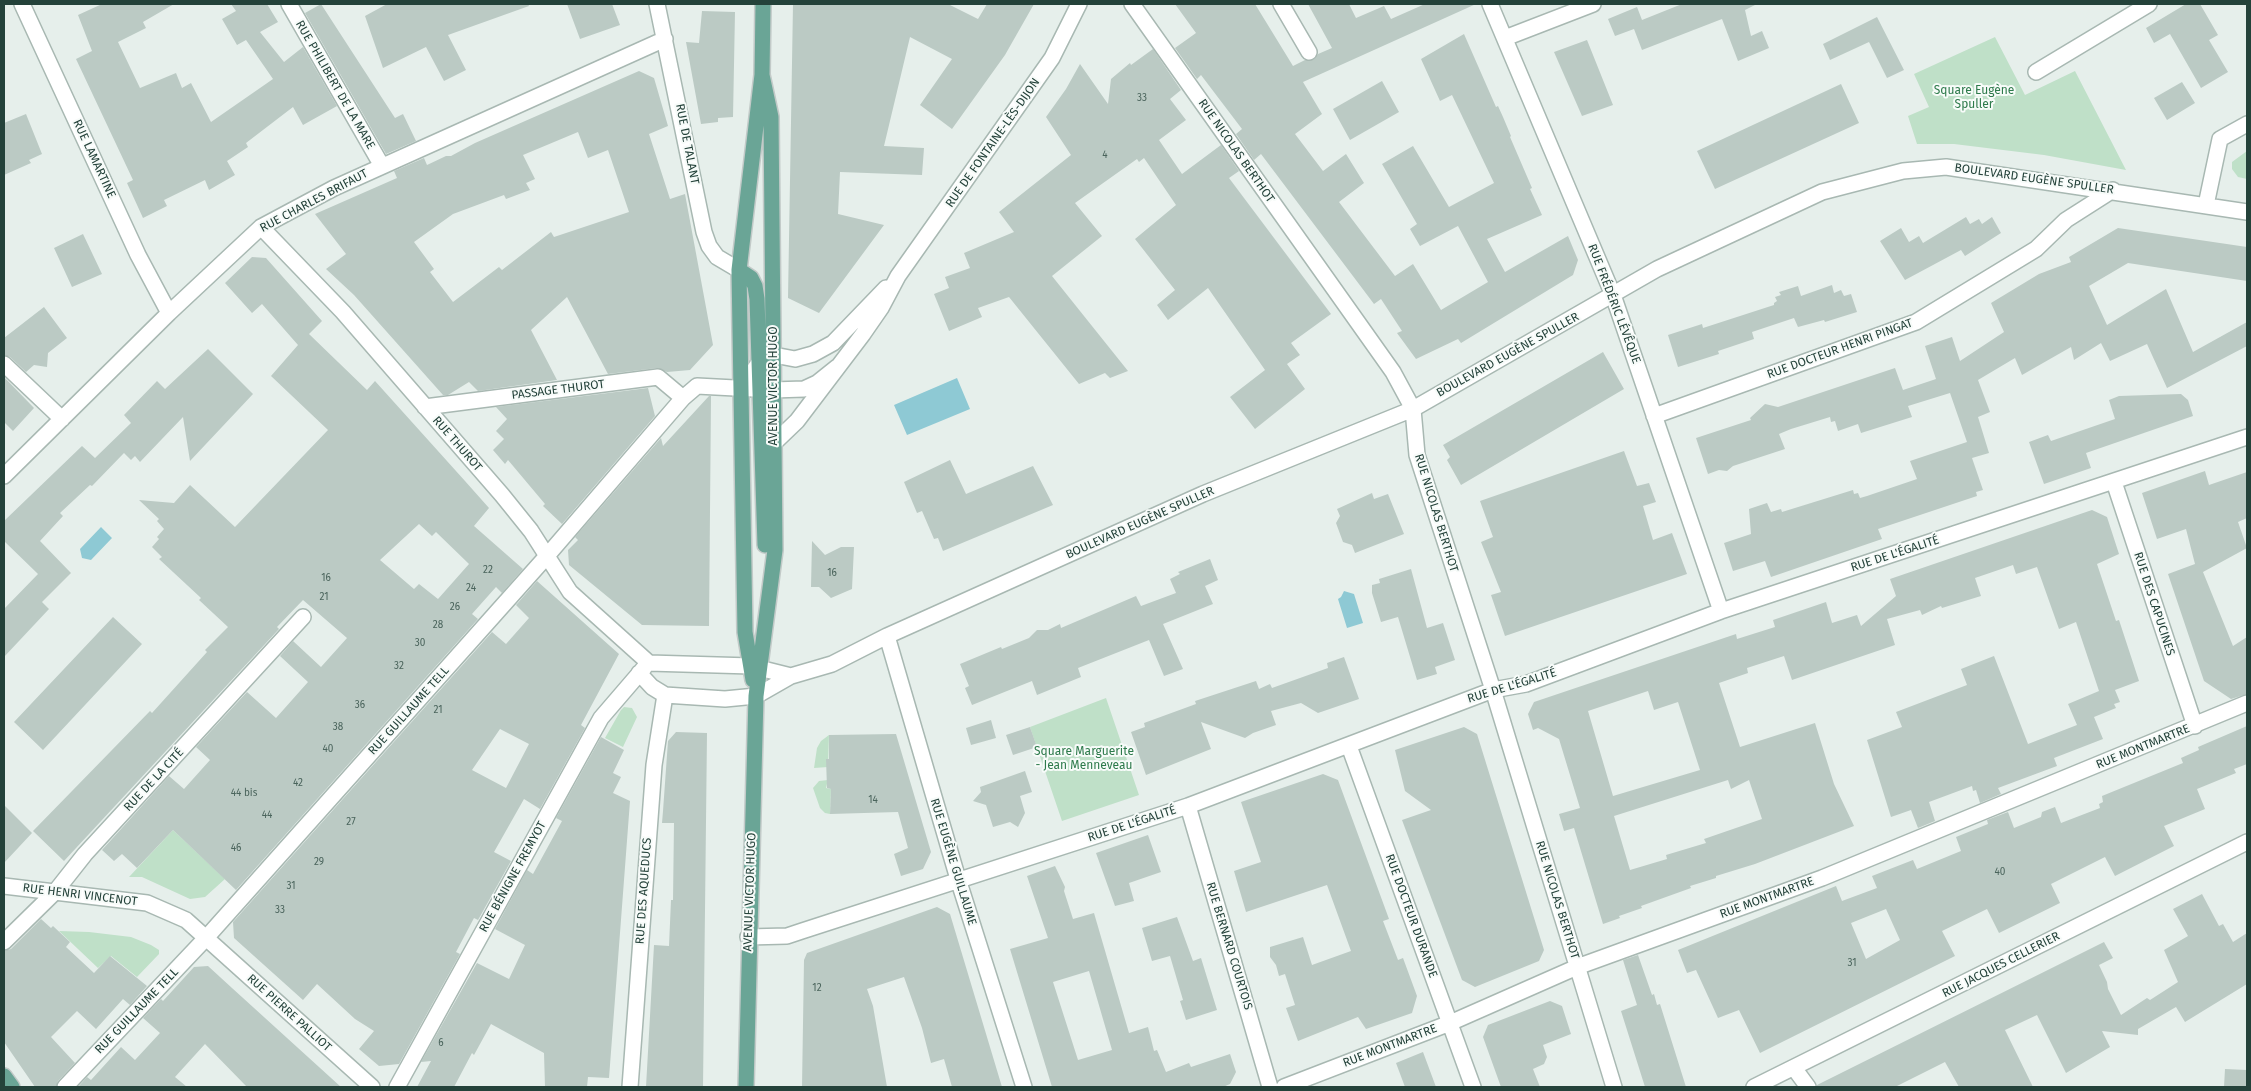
<!DOCTYPE html>
<meta charset="utf-8">
<style>
body{margin:0}
#map{position:relative;width:2251px;height:1091px;overflow:hidden;background:#e6efeb;font-family:"Fira Sans",sans-serif}
canvas{display:block}
.frame{position:absolute;inset:0;border:5px solid #24423a;pointer-events:none}
</style>
<div id="map">
<canvas width="2251" height="1091"></canvas>
<div class="frame"></div>
</div>
<script>
const ctx = document.querySelector('canvas').getContext('2d');
ctx.lineJoin = 'round';
function paint(path, color) { ctx.fillStyle = color; ctx.fill(path, 'evenodd'); }
const shape = rows => new Path2D(rows.map(r => 'M' + r).join(''));
function trace(path, color, width, dash) { ctx.strokeStyle = color; ctx.lineWidth = width; ctx.lineCap = dash ? 'butt' : 'round'; ctx.setLineDash(dash || []); ctx.stroke(path); }
function drawText(font, color, halo, rows, align = 'center') {
  ctx.font = font + ' "Fira Sans",sans-serif'; ctx.lineWidth = 4; ctx.setLineDash([]); ctx.textBaseline = 'middle'; ctx.strokeStyle = halo; ctx.fillStyle = color; for (const [text, x, y, turn = 0] of rows) {
    ctx.save(); ctx.translate(x, y); ctx.rotate((+turn || 0) * Math.PI / 180); ctx.textAlign = isNaN(turn) ? turn : align; if (halo) ctx.strokeText(text, 0, 0); ctx.fillText(text, 0, 0); ctx.restore();
  }
}
const green = shape([
 [1995,37,2025,95,2075,71,2126,170,2044,155,1954,144,1917,144,1908,116,1929,107,1914,74],
 [2247,151,2247,179,2238,177,2232,169,2232,162],
 [1106,698,1139,795,1062,821,1030,727],
 [624,707,632,708,637,717,623,747,605,738,621,710],
 [829,735,828,767,814,768,817,748,821,741],
 [828,780,826,788,831,789,830,814,825,813,820,808,813,788,819,781],
 [173,830,225,879,205,897,190,899,142,877,129,877],
 [59,931,89,932,131,937,151,945,159,950,159,954,137,977,111,956,98,968]
]);
const water = shape([
 [957,378,970,409,907,435,894,405],
 [101,527,112,538,91,560,82,558,80,549],
 [1344,591,1354,594,1363,623,1347,628,1338,599,1341,597]
]);
const building = shape([
 [102,4,174,4,143,22,146,28,118,42,140,88,176,73,182,88,191,83,211,122,273,79,246,40,237,45,222,19,236,11,231,4,267,4,278,22,260,32,284,62,303,47,337,106,303,125,293,107,246,143,248,147,227,161,235,175,209,190,205,180,164,200,167,206,143,218,127,183,133,180,76,59,92,51,78,15],
 [321,4,395,118,403,114,416,141,386,154,305,13],
 [387,4,528,4,529,6,448,35,466,70,444,81,426,47,383,68,365,16],
 [567,4,612,4,620,25,580,39],
 [793,4,948,4,978,19,987,4,1034,4,1005,55,952,129,920,105,952,59,910,37,884,146,924,148,922,175,840,172,838,214,884,225,819,313,788,298],
 [1175,4,1255,4,1293,66,1305,60,1313,60,1318,54,1332,48,1308,4,1349,4,1356,18,1384,6,1391,19,1425,4,1476,4,1303,82,1322,114,1295,134,1323,171,1346,154,1364,183,1339,202,1395,276,1413,264,1441,310,1488,282,1458,226,1420,246,1410,229,1417,224,1382,164,1413,146,1449,207,1494,183,1452,95,1440,101,1421,59,1464,34,1496,107,1498,106,1503,117,1511,136,1510,137,1532,188,1530,189,1542,215,1487,239,1505,272,1568,236,1578,260,1573,275,1461,343,1458,339,1416,359,1397,333,1402,331,1381,299,1374,304,1261,154,1254,160,1236,134,1242,129,1201,75,1197,79,1175,48,1196,33],
 [1682,4,1757,4,1745,10,1751,36,1762,31,1769,48,1738,61,1722,19,1642,50,1634,29,1615,36,1608,19,1637,7,1642,20],
 [2186,4,2200,4,2218,35,2209,40,2228,72,2201,88,2170,34,2154,43,2146,28],
 [702,11,735,12,733,117,718,118,718,122,701,124,686,42,699,43],
 [1877,17,1904,70,1887,78,1869,42,1830,60,1823,44],
 [1587,40,1613,105,1582,116,1554,52],
 [1153,49,1181,90,1170,99,1186,120,1159,140,1182,174,1221,145,1239,171,1229,178,1331,314,1291,343,1300,355,1287,364,1305,389,1255,429,1230,397,1265,370,1208,288,1168,320,1157,305,1175,290,1135,239,1176,205,1144,158,1139,162,1137,159,1075,203,1102,236,1052,276,1128,371,1110,378,1105,373,1079,384,1009,297,978,308,982,317,949,331,934,294,949,288,945,277,970,268,964,253,1014,232,999,212,1071,155,1046,117,1066,89,1080,64,1108,104,1111,79,1130,63,1131,65],
 [639,71,654,78,668,126,649,134,670,199,685,194,713,345,690,370,667,372,657,368,608,374,567,297,531,330,557,380,478,391,469,382,448,395,443,395,354,295,326,269,346,254,315,214,397,178,394,171,424,158,427,165,446,156,451,156,475,143],
 [578,132,588,158,608,150,629,212,554,237,551,232,502,270,499,267,453,302,430,272,434,269,414,242,453,214,504,195,506,199,530,190,526,183,535,179,523,155],
 [1382,81,1399,112,1350,140,1333,109],
 [2182,82,2195,103,2167,120,2154,98],
 [1841,84,1859,123,1715,189,1697,151],
 [26,114,42,154,29,160,31,163,4,175,4,123],
 [1966,217,1970,224,1979,219,1982,224,1992,217,2001,233,1965,256,1961,250,1905,280,1880,241,1901,228,1909,242,1919,236,1923,243],
 [2118,228,2247,247,2247,281,2128,263,2089,286,2107,325,2166,289,2193,352,2247,322,2247,346,2167,388,2147,344,2110,361,2101,343,2074,360,2071,347,2022,375,2015,358,1978,380,1990,412,1978,417,1989,453,1972,458,1983,490,1976,492,1977,496,1878,529,1882,539,1771,577,1765,561,1733,571,1724,543,1751,534,1749,509,1767,503,1771,512,1781,509,1782,512,1853,490,1854,494,1858,493,1860,498,1867,496,1917,479,1910,461,1967,442,1950,393,1908,406,1912,417,1861,433,1858,424,1838,431,1835,421,1831,422,1830,417,1791,429,1779,434,1785,449,1733,466,1727,471,1719,470,1708,474,1696,438,1751,420,1750,418,1765,404,1778,407,1895,368,1903,390,1936,379,1925,346,1952,337,1960,361,2004,332,1991,303,2039,274,2071,262,2069,257],
 [83,234,102,274,72,287,54,248],
 [252,257,266,258,322,321,309,334,367,390,375,381,465,481,489,508,474,526,523,569,502,593,496,587,472,614,478,619,236,890,173,830,137,868,122,854,114,861,102,850,169,776,184,789,210,760,196,747,247,692,276,718,308,682,280,656,293,641,321,667,347,638,303,600,277,627,279,629,64,861,33,831,150,711,152,713,207,652,205,650,228,627,199,600,201,598,159,559,162,557,152,547,159,539,157,537,164,529,157,521,159,519,139,500,174,503,190,485,235,527,328,430,271,376,298,345,262,304,252,313,225,283],
 [419,524,432,536,436,532,469,564,438,599,419,584,414,589,380,560],
 [1832,285,1834,293,1841,290,1844,296,1851,294,1857,312,1825,322,1824,320,1798,327,1794,318,1752,332,1754,339,1718,351,1719,354,1678,367,1668,335,1702,324,1703,328,1774,305,1774,303,1777,301,1775,297,1781,295,1779,292,1798,286,1801,296],
 [44,307,67,338,48,353,47,367,34,365,26,372,10,357,4,355,4,338],
 [208,349,253,394,190,461,183,417,140,462,135,456,131,460,124,453,92,486,90,485,60,513,63,516,40,541,71,573,42,602,49,609,4,657,4,609,38,574,4,541,4,521,82,446,95,458,131,423,124,415,157,381,165,389],
 [1603,352,1624,389,1461,485,1447,460,1450,457,1443,445],
 [4,377,34,408,13,431,4,422],
 [648,388,655,416,562,524,543,506,545,504,508,460,505,464,493,450,504,439,496,431,507,419,496,407],
 [2181,394,2188,400,2193,416,2086,453,2091,468,2044,484,2029,442,2048,435,2051,441,2115,419,2109,400,2119,396],
 [709,396,711,396,709,626,642,625,569,565,568,550,578,540,575,537,661,438,663,446],
 [1624,451,1637,486,1649,483,1656,502,1643,506,1653,540,1672,533,1687,574,1505,636,1491,595,1501,592,1481,542,1493,537,1480,501],
 [950,460,966,494,1033,466,1053,505,943,551,938,538,934,539,922,511,917,513,904,482],
 [2205,471,2209,485,2247,472,2247,518,2238,522,2247,548,2203,572,2233,646,2247,637,2247,694,2231,699,2204,681,2168,574,2195,564,2186,529,2157,539,2142,493],
 [1372,493,1374,499,1388,494,1404,534,1355,553,1352,545,1343,542,1336,523,1340,516,1337,509],
 [2092,510,2107,517,2119,554,2097,564,2116,621,2119,620,2139,681,2115,690,2120,702,2114,704,2116,708,2094,717,2103,739,2054,758,2057,766,1998,788,2001,794,1980,803,1976,790,1973,791,1972,786,1929,802,1935,821,1918,828,1911,810,1891,817,1867,740,1902,727,1896,712,1967,685,1961,669,1994,656,2028,744,2077,725,2068,704,2099,691,2076,622,2059,629,2037,567,2016,574,2013,565,1975,578,1981,596,1942,608,1941,606,1922,615,1920,610,1887,619,1895,645,1792,680,1784,656,1747,668,1748,673,1719,683,1740,747,1815,723,1834,784,1854,826,1755,864,1716,876,1716,878,1690,886,1691,888,1641,906,1642,908,1619,916,1620,918,1603,924,1574,828,1564,831,1559,814,1580,808,1559,739,1538,728,1533,730,1528,714,1534,702,1736,634,1737,639,1775,627,1773,620,1826,602,1832,623,1857,615,1861,626,1896,596,1890,579],
 [1648,691,1654,710,1678,702,1700,770,1613,796,1588,711],
 [1728,780,1731,789,1749,780,1762,819,1704,839,1706,843,1666,855,1667,859,1630,870,1614,816],
 [812,541,825,555,841,547,854,547,852,589,831,598,819,587,811,587],
 [1210,559,1218,580,1205,586,1213,604,1163,624,1183,669,1164,676,1149,640,1078,668,1081,677,1037,695,1032,681,972,705,965,688,969,686,960,664,1001,647,1002,649,1029,638,1037,630,1048,630,1060,624,1061,628,1136,596,1141,606,1176,593,1170,579,1180,574,1178,572],
 [1411,569,1427,628,1443,623,1455,660,1435,667,1437,674,1417,680,1398,617,1381,622,1372,593,1372,585,1380,583,1379,579],
 [537,581,619,654,581,725,585,728,540,809,524,799,494,852,511,861,478,920,474,918,456,952,460,954,399,1064,379,1066,359,1049,374,1031,355,1019,317,984,303,1000,234,938,233,922,492,632,506,644,529,618,516,605],
 [500,729,529,744,506,788,472,770],
 [113,617,142,644,43,750,14,722],
 [1344,657,1359,699,1318,713,1301,703,1271,711,1276,725,1253,733,1245,738,1201,722,1211,749,1146,775,1131,732,1145,727,1144,723,1196,704,1195,701,1256,681,1259,689,1270,684,1272,688,1328,668,1327,663],
 [991,720,996,738,971,745,966,728],
 [2247,726,2247,764,2234,769,2236,773,2197,789,2205,809,2164,826,2174,846,2115,876,2105,857,2051,884,2060,903,1999,933,1987,909,1942,931,1955,956,1760,1053,1739,1010,1718,1018,1696,970,1687,973,1678,950,1836,886,1842,901,1877,888,1872,876,1913,860,1917,869,1961,851,1956,837,1988,824,1987,820,2008,812,2014,828,2041,817,2042,812,2055,807,2061,823,2100,808,2099,804,2103,802,2102,796,2183,763,2181,758,2199,750,2198,747],
 [1886,909,1900,940,1866,959,1851,923],
 [1030,727,1037,747,1013,755,1006,735],
 [1464,727,1477,734,1544,950,1539,961,1475,987,1462,980,1402,820,1431,810,1405,791,1395,750],
 [676,732,707,733,703,1087,646,1087,654,945,669,946,671,900,673,900,674,823,662,823,663,811,668,741],
 [896,734,931,852,923,869,901,876,894,854,908,848,898,812,830,814,831,789,827,788,826,759,829,759,829,735],
 [601,737,624,750,613,773,621,777,613,793,630,801,609,1078,588,1077,587,1087,545,1087,544,1053,491,1024,474,1055,472,1053,454,1087,417,1087,431,1061,421,1062,477,963,509,979,525,945,495,929,527,870,533,874,562,821,556,818],
 [1025,771,1032,792,1020,796,1025,813,1018,827,1010,822,993,827,986,805,973,801,981,792,980,787],
 [1323,774,1338,780,1389,919,1383,921,1398,960,1403,958,1417,996,1412,1013,1366,1029,1358,1017,1298,1041,1286,1008,1295,1005,1285,974,1279,976,1276,965,1270,957,1270,947,1303,937,1312,965,1351,951,1327,885,1246,912,1234,871,1261,862,1241,802],
 [4,805,32,833,4,863],
 [1148,835,1161,872,1129,883,1134,901,1115,906,1096,853],
 [1055,866,1065,887,1064,891,1073,919,1094,913,1129,1033,1148,1027,1154,1051,1157,1050,1166,1072,1189,1063,1191,1067,1230,1054,1236,1072,1230,1084,1223,1087,1052,1087,1010,949,1048,938,1027,876],
 [1089,971,1112,1050,1078,1060,1053,982],
 [2202,894,2219,926,2223,924,2233,942,2247,933,2247,984,2185,1022,2176,1007,2138,1029,2138,1035,2102,1031,2110,1047,2066,1073,2037,1015,2005,1030,2033,1087,1959,1087,1945,1062,1895,1087,1817,1087,1817,1085,2104,942,2113,958,2099,965,2107,982,2108,989,2121,1015,2147,998,2150,1000,2178,982,2164,950,2188,936,2173,909],
 [937,907,950,914,1002,1087,952,1087,944,1059,931,1063,922,1028,904,977,867,989,873,1006,887,1087,802,1087,804,960,807,953],
 [1177,917,1193,961,1201,958,1217,1010,1186,1020,1180,1001,1183,1000,1170,956,1152,961,1142,928],
 [41,919,51,928,53,926,70,942,66,947,94,973,110,956,147,986,130,1005,123,999,96,1029,77,1011,51,1037,75,1063,58,1081,56,1087,35,1087,4,1042,4,951,11,949],
 [1638,955,1652,995,1654,994,1657,1005,1660,1004,1686,1087,1645,1087,1621,1011,1637,1005,1623,960],
 [208,966,232,988,341,1087,247,1087,205,1044,175,1077,187,1087,78,1087,87,1077,91,1080,121,1047,135,1060,160,1033,143,1018,161,999,163,1001,194,967],
 [1550,1001,1562,1006,1571,1034,1543,1045,1547,1057,1544,1064,1533,1069,1540,1087,1501,1087,1483,1037,1488,1025],
 [1423,1052,1436,1087,1405,1087,1396,1063],
 [2225,1069,2247,1070,2247,1087,2224,1087]
]);
const minor = shape([
 [22,4,138,255,169,313],
 [289,4,382,166],
 [657,4,704,232,709,246,717,257,739,270],
 [1132,4,1393,372,1413,409,1417,455,1493,690,1614,1087],
 [1281,4,1309,52],
 [1490,4,1613,295,1721,611],
 [1505,38,1593,4],
 [2036,72,2149,4],
 [2206,205,2220,139,2247,124],
 [261,227,343,312,502,495,531,531,570,592,649,663,751,666,791,676],
 [4,364,62,419],
 [741,388,758,364,774,355,795,359,813,354,833,343,886,288],
 [425,407,658,377,683,398],
 [1654,416,1916,322,2036,249,2066,220,2113,190],
 [773,444,797,421,863,334,881,308,898,276,1052,58,1079,4],
 [4,476,169,313,261,227,334,188,665,39],
 [2114,482,2195,726],
 [887,636,958,879,1024,1087],
 [639,673,652,687,665,695,725,699,756,696,791,676,832,664,887,636,1203,494,1413,409,1657,269,1822,192,1903,171,1946,167,2247,212],
 [1349,746,1473,1087],
 [1188,806,1270,1087],
 [4,886,147,903,186,920,372,1087],
 [748,937,787,936,802,931,1188,806,1493,690,1526,684,1721,611,2247,437],
 [4,942,55,892,85,854,303,617],
 [1794,1068,1808,1087],
 [65,1087,206,938,546,557,683,398,697,386,773,390,804,389,817,383,837,367],
 [397,1087,601,718,644,668],
 [630,1087,654,765,665,695],
 [1284,1087,1450,1023,1577,967,1822,878,2247,703],
 [1754,1087,2247,842]
]);
const major = shape([
 [739,270,751,278,755,286,757,299,765,545],
 [753,680,745,632,739,270,762,75,763,4],
 [4,1076,12,1087],
 [746,1087,756,696,775,550,771,117,762,75]
]);
const numberNames = [
 ["33",1142,98],
 ["4",1105,155],
 ["22",488,570],
 ["16",832,573],
 ["16",326,578],
 ["24",471,588],
 ["21",324,597],
 ["26",455,607],
 ["28",438,625],
 ["30",420,643],
 ["32",399,666],
 ["36",360,705],
 ["21",438,710],
 ["38",338,727],
 ["40",328,749],
 ["42",298,783],
 ["44 bis",244,793],
 ["14",873,800],
 ["44",267,815],
 ["27",351,822],
 ["46",236,848],
 ["29",319,862],
 ["40",2000,872],
 ["31",291,886],
 ["33",280,910],
 ["31",1852,963],
 ["12",817,988],
 ["6",441,1043]
];
const streetNames = [
 ["RUE PHILIBERT DE LA MARE",335,85,60],
 ["RUE DE FONTAINE-LÈS-DIJON",993,143,-55],
 ["RUE DE TALANT",687,144,79],
 ["RUE NICOLAS BERTHOT",1236,151,55],
 ["RUE LAMARTINE",94,159,65],
 ["BOULEVARD EUGÈNE SPULLER",2034,179,8],
 ["RUE CHARLES BRIFAUT",314,201,-28],
 ["RUE FRÉDÉRIC LÉVÊQUE",1614,304,69],
 ["RUE DOCTEUR HENRI PINGAT",1840,349,-20],
 ["BOULEVARD EUGÈNE SPULLER",1508,355,-29],
 ["AVENUE VICTOR HUGO",774,386,-90],
 ["PASSAGE THUROT",558,390,-7],
 ["RUE THUROT",457,444,49],
 ["RUE NICOLAS BERTHOT",1436,513,73],
 ["BOULEVARD EUGÈNE SPULLER",1140,523,-24],
 ["RUE DE L'ÉGALITÉ",1895,554,-18],
 ["RUE DES CAPUCINES",2154,604,72],
 ["RUE DE L'ÉGALITÉ",1512,686,-17],
 ["RUE GUILLAUME TELL",409,711,-48],
 ["RUE MONTMARTRE",2143,747,-22],
 ["RUE DE LA CITÉ",154,780,-47],
 ["RUE DE L'ÉGALITÉ",1132,824,-18],
 ["RUE EUGÈNE GUILLAUME",953,862,73],
 ["RUE BÉNIGNE FREMYOT",513,877,-61],
 ["RUE DES AQUEDUCS",644,891,-86],
 ["AVENUE VICTOR HUGO",750,892,-88],
 ["RUE HENRI VINCENOT",80,895,7],
 ["RUE MONTMARTRE",1767,898,-20],
 ["RUE NICOLAS BERTHOT",1557,900,73],
 ["RUE DOCTEUR DURANDE",1411,916,70],
 ["RUE BERNARD COURTOIS",1229,946,73],
 ["RUE JACQUES CELLERIER",2001,965,-27],
 ["RUE GUILLAUME TELL",137,1011,-46],
 ["RUE PIERRE PALLIOT",289,1013,42],
 ["RUE MONTMARTRE",1390,1046,-21]
];
const parkNames = [
 ["Square Eugène",1974,91],
 ["Spuller",1974,105],
 ["Square Marguerite",1084,752],
 ["- Jean Menneveau",1084,766]
];
paint(green, '#bfe0c8');
paint(water, '#8ec9d4');
paint(building, '#bbcac4');
trace(minor, '#a8b8b2', 18);
trace(major, '#c2cac8', 18);
trace(minor, '#fff', 15);
trace(major, '#6aa596', 15);
drawText('10px', '#4a645c', null, numberNames);
drawText('12px', '#24423a', '#f7fbf9', streetNames);
drawText('12px', '#2d7a4b', '#f7fbf9', parkNames);
</script>
